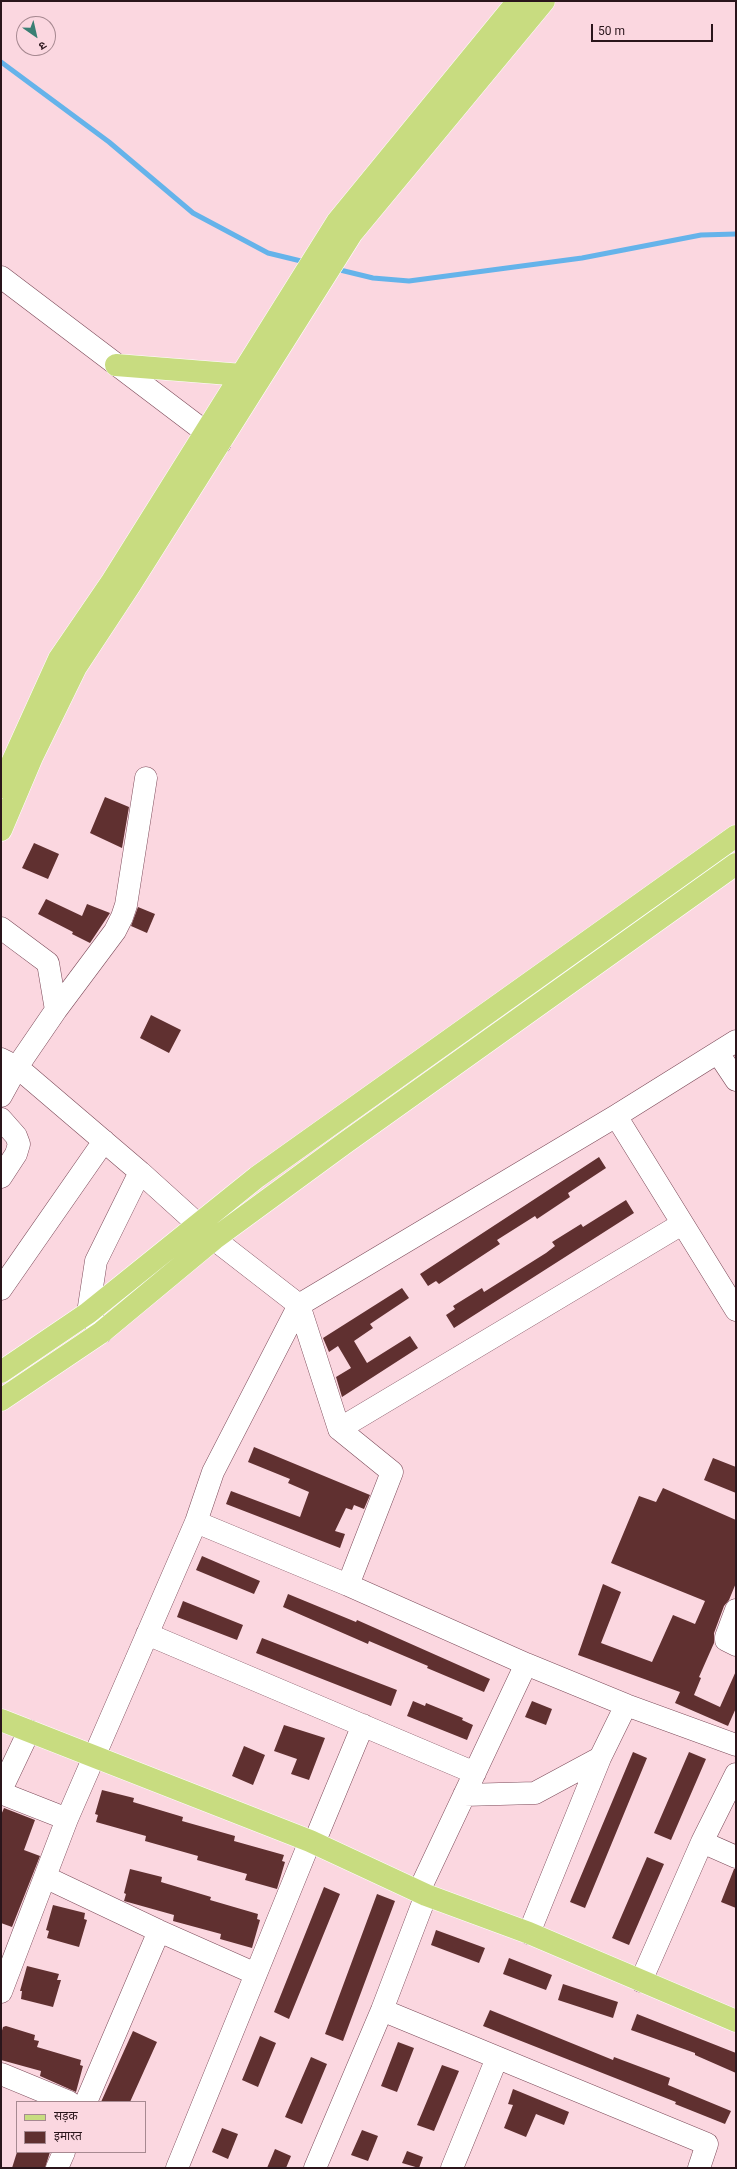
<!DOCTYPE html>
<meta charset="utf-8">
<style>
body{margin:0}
#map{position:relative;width:737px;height:2169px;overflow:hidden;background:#fbd7e0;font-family:Roboto,"Noto Sans Devanagari",sans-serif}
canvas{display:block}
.frame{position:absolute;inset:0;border:2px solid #2a151b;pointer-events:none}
.legend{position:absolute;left:16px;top:2101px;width:130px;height:52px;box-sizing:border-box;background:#fbd7e0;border:1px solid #a78991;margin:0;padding:5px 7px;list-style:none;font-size:12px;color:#2a151b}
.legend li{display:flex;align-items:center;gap:8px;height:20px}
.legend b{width:20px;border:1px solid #a78991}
.north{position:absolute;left:16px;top:16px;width:40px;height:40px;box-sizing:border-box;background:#fbd7e0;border:1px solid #a78991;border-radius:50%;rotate:146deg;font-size:11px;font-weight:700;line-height:16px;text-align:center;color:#2a151b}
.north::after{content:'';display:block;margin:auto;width:14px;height:18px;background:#3a7f74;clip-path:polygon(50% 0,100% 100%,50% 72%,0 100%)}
.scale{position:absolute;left:591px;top:24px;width:122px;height:18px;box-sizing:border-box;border:2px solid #2a151b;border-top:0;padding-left:5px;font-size:12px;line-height:14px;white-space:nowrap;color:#2a151b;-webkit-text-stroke:3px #fbd7e0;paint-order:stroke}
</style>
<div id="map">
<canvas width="737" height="2169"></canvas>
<div class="frame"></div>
<ul class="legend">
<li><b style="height:5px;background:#c8dc80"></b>सड़क</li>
<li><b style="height:11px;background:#603030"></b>इमारत</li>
</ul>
<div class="north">उ</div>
<div class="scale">50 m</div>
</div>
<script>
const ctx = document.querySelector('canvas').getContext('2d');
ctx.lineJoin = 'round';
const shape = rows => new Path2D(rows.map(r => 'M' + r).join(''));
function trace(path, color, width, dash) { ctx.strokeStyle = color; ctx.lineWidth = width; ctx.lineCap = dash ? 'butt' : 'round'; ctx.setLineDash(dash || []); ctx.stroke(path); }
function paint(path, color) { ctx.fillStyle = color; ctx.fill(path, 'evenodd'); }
const stream = shape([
 [1,62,109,142,193,213,268,253,305,262],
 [336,269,373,278,409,281,582,258,701,235,736,234]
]);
const building = shape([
 [105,797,129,807,122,848,90,833],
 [34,843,59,854,48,879,22,868],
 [46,899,82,916,87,904,110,913,90,943,72,934,73,932,38,914],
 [138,907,155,914,147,933,131,926],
 [151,1015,181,1030,169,1053,140,1038],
 [599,1157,606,1168,568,1193,570,1197,537,1219,535,1216,497,1240,500,1244,439,1284,436,1281,428,1286,420,1274],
 [626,1200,634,1213,454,1328,446,1315,455,1309,453,1306,482,1288,484,1292,546,1253,555,1246,552,1242,581,1224,583,1227],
 [402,1288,409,1298,370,1324,373,1328,354,1341,367,1363,410,1336,418,1348,342,1397,336,1377,351,1368,338,1346,329,1352,323,1338],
 [254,1447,370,1495,364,1509,354,1505,352,1510,346,1508,335,1531,345,1534,340,1548,226,1504,231,1491,300,1517,309,1492,288,1483,290,1479,248,1462],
 [713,1458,736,1467,736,1493,704,1480],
 [663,1488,736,1520,736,1583,729,1600,724,1606,714,1633,714,1643,699,1677,701,1678,694,1695,720,1707,736,1671,736,1708,728,1726,675,1703,680,1692,578,1655,603,1584,621,1592,601,1643,652,1662,673,1615,695,1624,705,1601,611,1563,639,1496,656,1502],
 [202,1556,260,1581,254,1594,196,1570],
 [288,1594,356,1622,357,1620,490,1679,484,1692,427,1668,428,1666,369,1641,368,1644,283,1607],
 [183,1601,243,1625,237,1640,177,1617],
 [262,1638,397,1690,391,1706,256,1653],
 [413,1701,425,1706,426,1703,463,1718,462,1720,473,1725,467,1740,407,1716],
 [532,1701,552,1709,546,1725,525,1717],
 [284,1725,325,1738,309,1780,291,1774,297,1759,274,1751],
 [244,1746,265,1755,253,1785,232,1776],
 [633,1752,647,1758,585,1908,570,1902],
 [689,1752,706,1759,671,1840,654,1833],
 [102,1790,134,1798,133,1802,183,1817,182,1821,235,1836,234,1841,284,1855,282,1861,285,1862,277,1889,245,1880,247,1874,197,1860,198,1856,145,1841,146,1836,96,1822,98,1815,95,1814],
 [4,1808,35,1820,24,1850,40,1856,12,1927,1,1923,1,1815],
 [647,1857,664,1864,629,1945,612,1938],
 [130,1869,162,1877,161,1882,211,1897,210,1900,258,1914,257,1919,260,1920,252,1948,220,1939,221,1934,173,1921,174,1915,124,1901,126,1894,124,1893],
 [734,1869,736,1869,736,1908,721,1902],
 [324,1887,340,1894,289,2019,274,2012],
 [377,1894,395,1901,343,2041,325,2034],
 [53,1905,85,1913,84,1919,87,1920,79,1947,47,1938,49,1931,46,1930],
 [436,1930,485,1948,479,1963,431,1945],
 [509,1958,552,1975,546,1990,503,1974],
 [27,1966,59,1974,57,1980,61,1980,53,2007,21,1999,22,1991,20,1991],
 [563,1984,618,2002,613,2018,558,2000],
 [490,2010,613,2060,614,2057,670,2078,668,2085,731,2111,725,2124,675,2104,676,2102,483,2026],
 [637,2014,736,2053,736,2073,695,2055,695,2053,631,2030],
 [6,2026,35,2035,34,2040,39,2041,37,2047,81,2060,80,2065,83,2066,76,2092,40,2076,41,2071,1,2060,1,2034,3,2027],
 [133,2031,157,2042,130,2102,101,2102],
 [260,2036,276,2043,258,2087,242,2080],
 [398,2042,414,2048,397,2092,381,2086],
 [311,2057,327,2064,302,2124,285,2117],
 [442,2065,459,2071,434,2131,417,2125],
 [513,2089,569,2112,564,2125,536,2114,526,2137,504,2128,513,2105,508,2104],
 [222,2128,238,2134,228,2159,212,2152],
 [362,2130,378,2136,368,2161,351,2155],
 [275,2149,291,2156,286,2168,267,2168],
 [407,2151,423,2157,419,2168,402,2163],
 [17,2152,50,2152,45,2168,12,2168]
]);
const minor = shape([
 [1,277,220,443],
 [1,928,48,963,56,1010],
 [718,1053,736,1080],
 [1,1059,17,1067,140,1172,214,1239,299,1305,339,1429],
 [1,1096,17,1067,56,1010,115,931,122,917,126,905,146,778],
 [616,1116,736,1310],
 [1,1119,16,1136,19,1144,16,1154,1,1177],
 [1,1289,104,1141],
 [102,1332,88,1313,96,1261,140,1172],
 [196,1522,348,1585,526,1664,626,1705,736,1745],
 [348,1585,392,1472,339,1429,682,1224],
 [736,1610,726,1637,726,1640,736,1645],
 [147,1634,475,1773],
 [736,1774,702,1842,736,1857],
 [1,1790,29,1731],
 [1,1793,67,1819],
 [464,1795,535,1793,600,1758],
 [314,1843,363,1725],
 [45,1877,159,1931,256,1974],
 [419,1891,526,1664],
 [529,1933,600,1758,626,1705],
 [641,1981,702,1842],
 [1,1992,67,1819,196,1522,213,1472,299,1305,616,1116,736,1041],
 [382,2010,707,2144,699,2168],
 [1,2074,69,2102],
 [86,2102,159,1931],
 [57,2168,64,2152],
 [177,2168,310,1841],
 [315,2168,382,2010,426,1895],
 [452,2168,497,2058]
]);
const major = shape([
 [116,365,255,376],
 [1,787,59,659,111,583,337,222,518,1],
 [1,830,32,757,76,667,130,585,352,233,544,1],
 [1,1372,88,1313,257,1177,736,836],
 [1,1400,102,1332,214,1239,345,1143,736,864],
 [1,1720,310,1841,426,1895,529,1933,736,2021]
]);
trace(stream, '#65b3ea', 5);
paint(building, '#603030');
trace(minor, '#7c4a59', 23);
trace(major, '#fff', 23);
trace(minor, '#fff', 22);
trace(major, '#c8dc80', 22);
</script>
